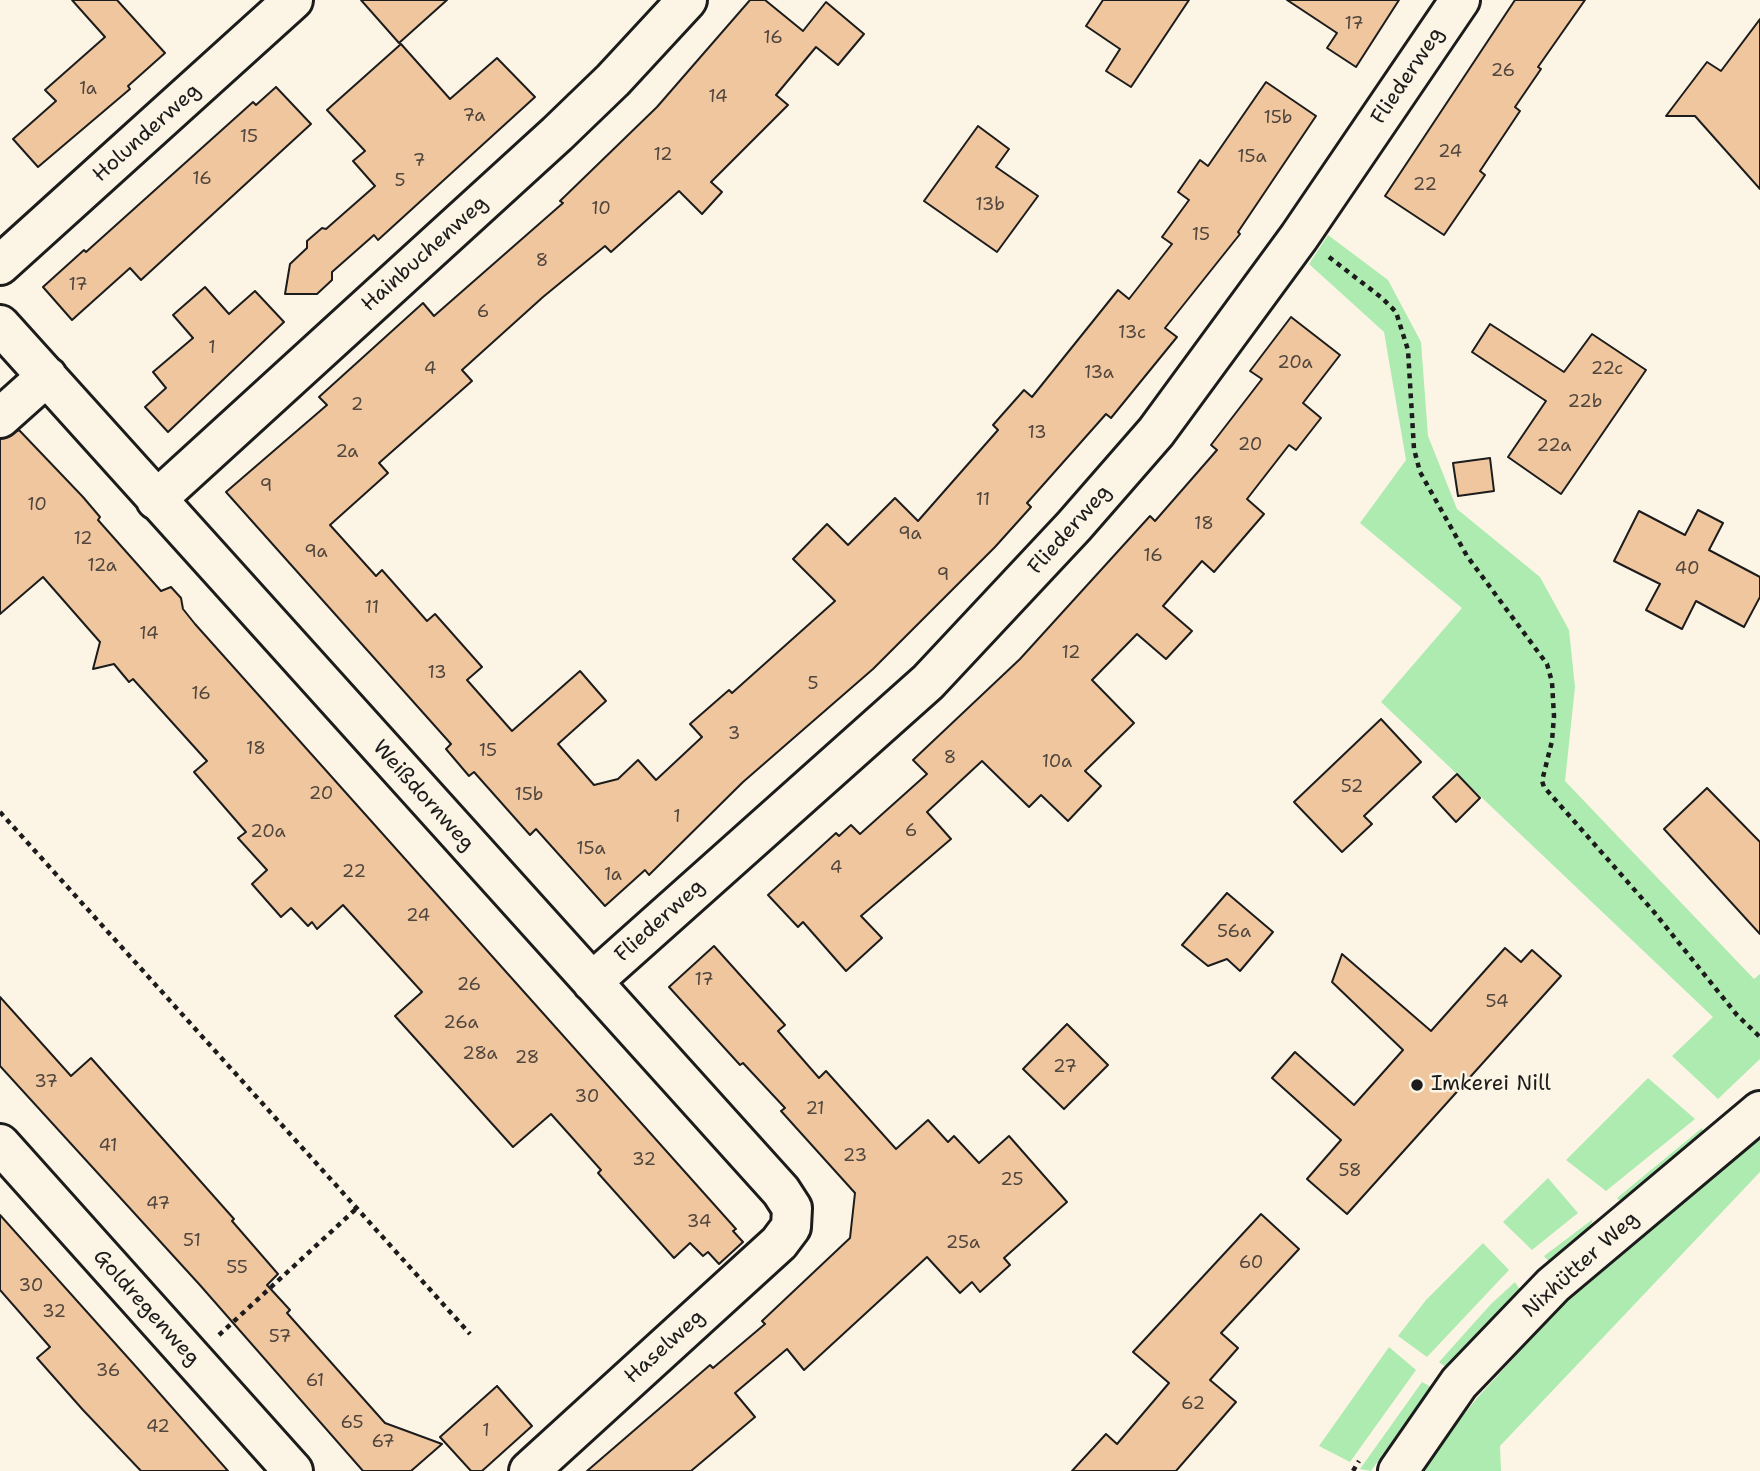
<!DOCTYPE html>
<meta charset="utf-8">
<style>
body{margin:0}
canvas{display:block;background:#fcf5e5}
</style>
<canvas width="1760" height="1471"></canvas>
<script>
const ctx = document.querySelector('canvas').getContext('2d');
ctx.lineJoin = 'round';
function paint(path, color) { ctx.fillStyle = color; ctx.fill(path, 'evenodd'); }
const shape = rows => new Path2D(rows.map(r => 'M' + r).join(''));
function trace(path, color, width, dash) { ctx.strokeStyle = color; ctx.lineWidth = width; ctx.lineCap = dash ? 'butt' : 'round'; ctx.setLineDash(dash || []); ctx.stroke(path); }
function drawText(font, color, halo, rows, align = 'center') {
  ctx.font = font + ' "Shantell Sans",sans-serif'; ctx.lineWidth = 5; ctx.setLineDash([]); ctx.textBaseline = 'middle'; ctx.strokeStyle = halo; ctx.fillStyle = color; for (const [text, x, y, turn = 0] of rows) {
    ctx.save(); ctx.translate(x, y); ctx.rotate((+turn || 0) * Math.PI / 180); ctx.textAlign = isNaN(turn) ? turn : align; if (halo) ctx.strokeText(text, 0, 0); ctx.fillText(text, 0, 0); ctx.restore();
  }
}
const green = shape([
 [1328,235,1388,280,1421,342,1428,436,1457,509,1540,577,1569,630,1575,687,1565,781,1754,979,1760,974,1760,1059,1718,1099,1672,1056,1713,1017,1381,702,1462,608,1360,523,1406,460,1384,332,1309,264],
 [1648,1078,1695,1119,1606,1191,1566,1160],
 [1702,1128,1705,1136,1622,1203,1617,1198],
 [1760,1133,1760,1172,1500,1446,1501,1471,1419,1471,1477,1398,1565,1302],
 [1548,1178,1578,1213,1532,1250,1503,1222],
 [1593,1219,1587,1235,1550,1263,1544,1256],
 [1483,1243,1509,1270,1427,1357,1398,1336,1426,1300],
 [1515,1282,1520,1290,1446,1367,1439,1362,1491,1304],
 [1389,1347,1416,1370,1350,1462,1319,1446],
 [1422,1382,1431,1387,1371,1471,1360,1469]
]);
const building = shape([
 [72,0,117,0,165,53,128,86,130,89,38,167,13,139,56,101,45,90,105,37,72,0],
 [361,0,447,0,399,43,361,0],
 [750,0,765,0,803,31,826,2,864,34,838,65,816,47,776,95,788,105,711,182,722,192,702,214,679,191,611,252,605,246,543,297,462,370,472,381,379,463,388,473,330,525,376,576,382,570,427,621,435,614,482,667,467,680,512,731,580,671,606,701,558,744,594,785,618,779,638,760,656,780,702,737,690,724,729,690,732,693,835,601,793,559,827,524,848,545,895,498,918,521,998,430,993,425,1024,390,1032,397,1118,290,1129,299,1172,244,1162,237,1189,200,1178,192,1200,160,1208,166,1266,82,1316,116,1238,232,1240,234,1165,328,1177,337,1111,418,1106,414,1027,503,1031,507,995,547,873,669,743,782,649,875,645,870,605,906,536,829,530,835,474,772,469,776,446,749,451,744,226,492,327,405,319,397,423,303,434,316,563,203,560,201,657,107,750,0],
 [1103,0,1189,0,1131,87,1106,71,1120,49,1086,26,1103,0],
 [1287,0,1399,0,1356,67,1327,48,1337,33,1287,0],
 [1515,0,1585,0,1538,67,1541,69,1515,107,1520,111,1480,171,1485,175,1444,235,1385,196,1515,0],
 [1760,19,1760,189,1695,116,1666,116,1707,62,1721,71,1760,19],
 [401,44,450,99,497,58,535,97,378,240,374,235,332,272,332,280,317,294,285,294,290,264,307,248,307,241,322,228,326,229,375,186,353,161,365,151,327,110,401,44],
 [276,87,311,124,141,280,130,268,72,320,43,287,84,250,86,252,253,102,256,105,276,87],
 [978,126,1009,149,996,167,1038,196,997,252,924,201,978,126],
 [205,287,229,314,255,291,284,322,168,432,145,407,166,388,153,372,193,338,173,315,205,287],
 [1291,317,1340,355,1303,403,1321,418,1296,450,1289,445,1247,499,1264,514,1214,572,1202,561,1163,606,1192,631,1166,659,1137,634,1092,680,1134,723,1085,771,1101,786,1068,821,1041,795,1029,807,982,761,927,812,951,839,861,916,882,938,846,971,803,922,798,927,768,895,836,833,839,836,851,825,860,834,927,774,913,760,1020,659,1150,516,1155,521,1217,450,1211,445,1262,379,1250,371,1291,317],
 [1490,324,1564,372,1592,334,1646,370,1561,494,1508,457,1546,401,1472,352,1490,324],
 [19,430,83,497,100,517,98,520,161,591,171,587,181,598,183,609,195,624,736,1229,733,1231,743,1242,719,1264,708,1252,703,1256,690,1243,674,1258,598,1173,601,1170,551,1114,513,1147,395,1016,422,992,343,905,317,929,312,922,308,926,291,908,281,917,252,884,267,870,238,838,246,832,194,772,207,761,133,679,129,682,114,664,93,669,100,642,43,577,0,614,0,439,19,430],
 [1490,458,1494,491,1458,496,1453,463,1490,458],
 [1698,510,1723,523,1709,550,1760,577,1760,597,1744,627,1696,601,1682,629,1646,610,1660,584,1614,561,1639,511,1685,535,1698,510],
 [1381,719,1421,762,1364,816,1372,824,1342,852,1294,802,1381,719],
 [1457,774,1480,798,1456,822,1433,797,1457,774],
 [1707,788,1760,842,1760,934,1664,829,1707,788],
 [1227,893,1273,932,1240,971,1227,959,1208,966,1182,945,1227,893],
 [714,946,785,1025,778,1031,819,1078,826,1071,896,1149,928,1120,948,1142,954,1136,979,1163,1009,1136,1067,1202,1004,1258,1010,1265,980,1292,972,1282,960,1293,927,1257,804,1370,787,1349,735,1393,755,1417,691,1471,587,1471,710,1365,713,1368,765,1324,762,1321,850,1238,855,1193,781,1111,785,1108,743,1063,740,1065,669,987,714,946],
 [1505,948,1521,962,1532,950,1561,976,1347,1214,1307,1179,1341,1140,1272,1078,1295,1052,1354,1105,1403,1050,1332,982,1342,954,1431,1031,1505,948],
 [0,997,71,1076,91,1058,234,1219,232,1221,278,1274,267,1285,290,1310,287,1313,385,1423,442,1444,411,1471,363,1471,199,1284,0,1066,0,997],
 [1067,1024,1108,1065,1064,1109,1023,1069,1067,1024],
 [1261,1214,1299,1249,1221,1333,1238,1348,1210,1380,1236,1402,1176,1471,1072,1471,1106,1434,1117,1444,1169,1383,1133,1352,1261,1214],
 [0,1215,139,1370,228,1471,141,1471,83,1410,37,1358,50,1347,0,1290,0,1215],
 [497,1386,532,1426,482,1471,471,1471,440,1437,497,1386]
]);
const path = shape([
 [1329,257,1382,298,1396,312,1408,350,1414,449,1420,472,1467,556,1547,664,1552,682,1554,716,1552,741,1542,781,1544,787,1654,912,1737,1015,1760,1037],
 [0,812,470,1334],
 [219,1335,357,1208],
 [1353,1471,1359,1461]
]);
const minor = shape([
 [0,265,293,0],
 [0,325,781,1191,792,1208,791,1227,779,1243,529,1471],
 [0,418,47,376],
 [156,500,557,134,613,80,687,0],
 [592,982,928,682,1074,526,1156,432,1299,237,1460,0],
 [0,1144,293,1471]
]);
const major = shape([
 [1398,1471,1459,1383,1553,1285,1760,1111]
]);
const markers = [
 [1417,1085,7,"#1c1c1c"]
];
const numberNames = [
 ["17",1354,24],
 ["16",773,38],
 ["26",1503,71],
 ["1a",88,89],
 ["14",718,97],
 ["7a",474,116],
 ["15b",1278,118],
 ["15",249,137],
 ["24",1450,152],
 ["12",663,155],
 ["15a",1252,157],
 ["7",419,161],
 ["16",202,179],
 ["5",400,181],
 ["22",1425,185],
 ["13b",990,205],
 ["10",601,209],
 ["15",1201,235],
 ["8",542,261],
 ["17",78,285],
 ["6",483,312],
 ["13c",1132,333],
 ["1",212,348],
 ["20a",1295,363],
 ["4",430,369],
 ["22c",1607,369],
 ["13a",1099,373],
 ["22b",1585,402],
 ["2",357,405],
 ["13",1037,433],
 ["20",1250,445],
 ["22a",1554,446],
 ["2a",347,452],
 ["9",266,486],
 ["11",983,500],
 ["10",37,505],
 ["18",1204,524],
 ["9a",910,534],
 ["12",83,539],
 ["9a",316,552],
 ["16",1153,556],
 ["12a",102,566],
 ["40",1687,569],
 ["9",943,575],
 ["11",372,608],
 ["14",149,634],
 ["12",1071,653],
 ["13",437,673],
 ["5",813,684],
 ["16",201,694],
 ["3",734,734],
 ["18",256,749],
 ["15",488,751],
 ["8",950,758],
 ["10a",1057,762],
 ["52",1352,787],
 ["20",321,794],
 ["15b",529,795],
 ["1",677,817],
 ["6",911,831],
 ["20a",268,832],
 ["15a",591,849],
 ["4",836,868],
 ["22",354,872],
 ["1a",613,875],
 ["24",418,916],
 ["56a",1234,932],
 ["17",704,980],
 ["26",469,985],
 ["54",1497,1002],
 ["26a",461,1023],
 ["28a",480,1054],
 ["28",527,1058],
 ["27",1065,1067],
 ["37",46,1082],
 ["30",587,1097],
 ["21",815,1109],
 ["41",108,1146],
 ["23",855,1156],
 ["32",644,1160],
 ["58",1350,1171],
 ["25",1012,1180],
 ["47",158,1204],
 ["34",699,1222],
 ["51",192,1241],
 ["25a",963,1243],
 ["60",1251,1263],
 ["55",237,1268],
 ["30",31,1286],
 ["32",54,1312],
 ["57",280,1337],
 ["36",108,1371],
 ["61",315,1381],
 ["62",1193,1404],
 ["65",352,1423],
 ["42",158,1427],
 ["1",486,1431],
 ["67",383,1442]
];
const streetNames = [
 ["Fliederweg",1408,76,-56],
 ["Holunderweg",147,133,-42],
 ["Hainbuchenweg",425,254,-42],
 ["Fliederweg",1070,530,-48],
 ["Weißdornweg",423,796,48],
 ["Fliederweg",660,921,-42],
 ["Nixhütter Weg",1581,1265,-42],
 ["Goldregenweg",146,1308,48],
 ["Haselweg",665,1347,-42]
];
const poiNames = [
 ["Imkerei Nill",1431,1085]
];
paint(green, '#aeebb1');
paint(building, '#f0c69f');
trace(building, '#1c1c1c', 2);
trace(minor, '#1c1c1c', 44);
trace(major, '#1c1c1c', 44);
trace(path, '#1c1c1c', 4.5, [5, 5]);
trace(minor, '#fcf5e5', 38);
trace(major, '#fcf5e5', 38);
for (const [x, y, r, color] of markers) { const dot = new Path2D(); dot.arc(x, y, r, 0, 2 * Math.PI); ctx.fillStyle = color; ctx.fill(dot); trace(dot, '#fcf5e5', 2.5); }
drawText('18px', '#51463d', null, numberNames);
drawText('21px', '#1c1c1c', '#fcf5e5', streetNames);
drawText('21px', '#1c1c1c', '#fcf5e5', poiNames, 'left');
</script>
